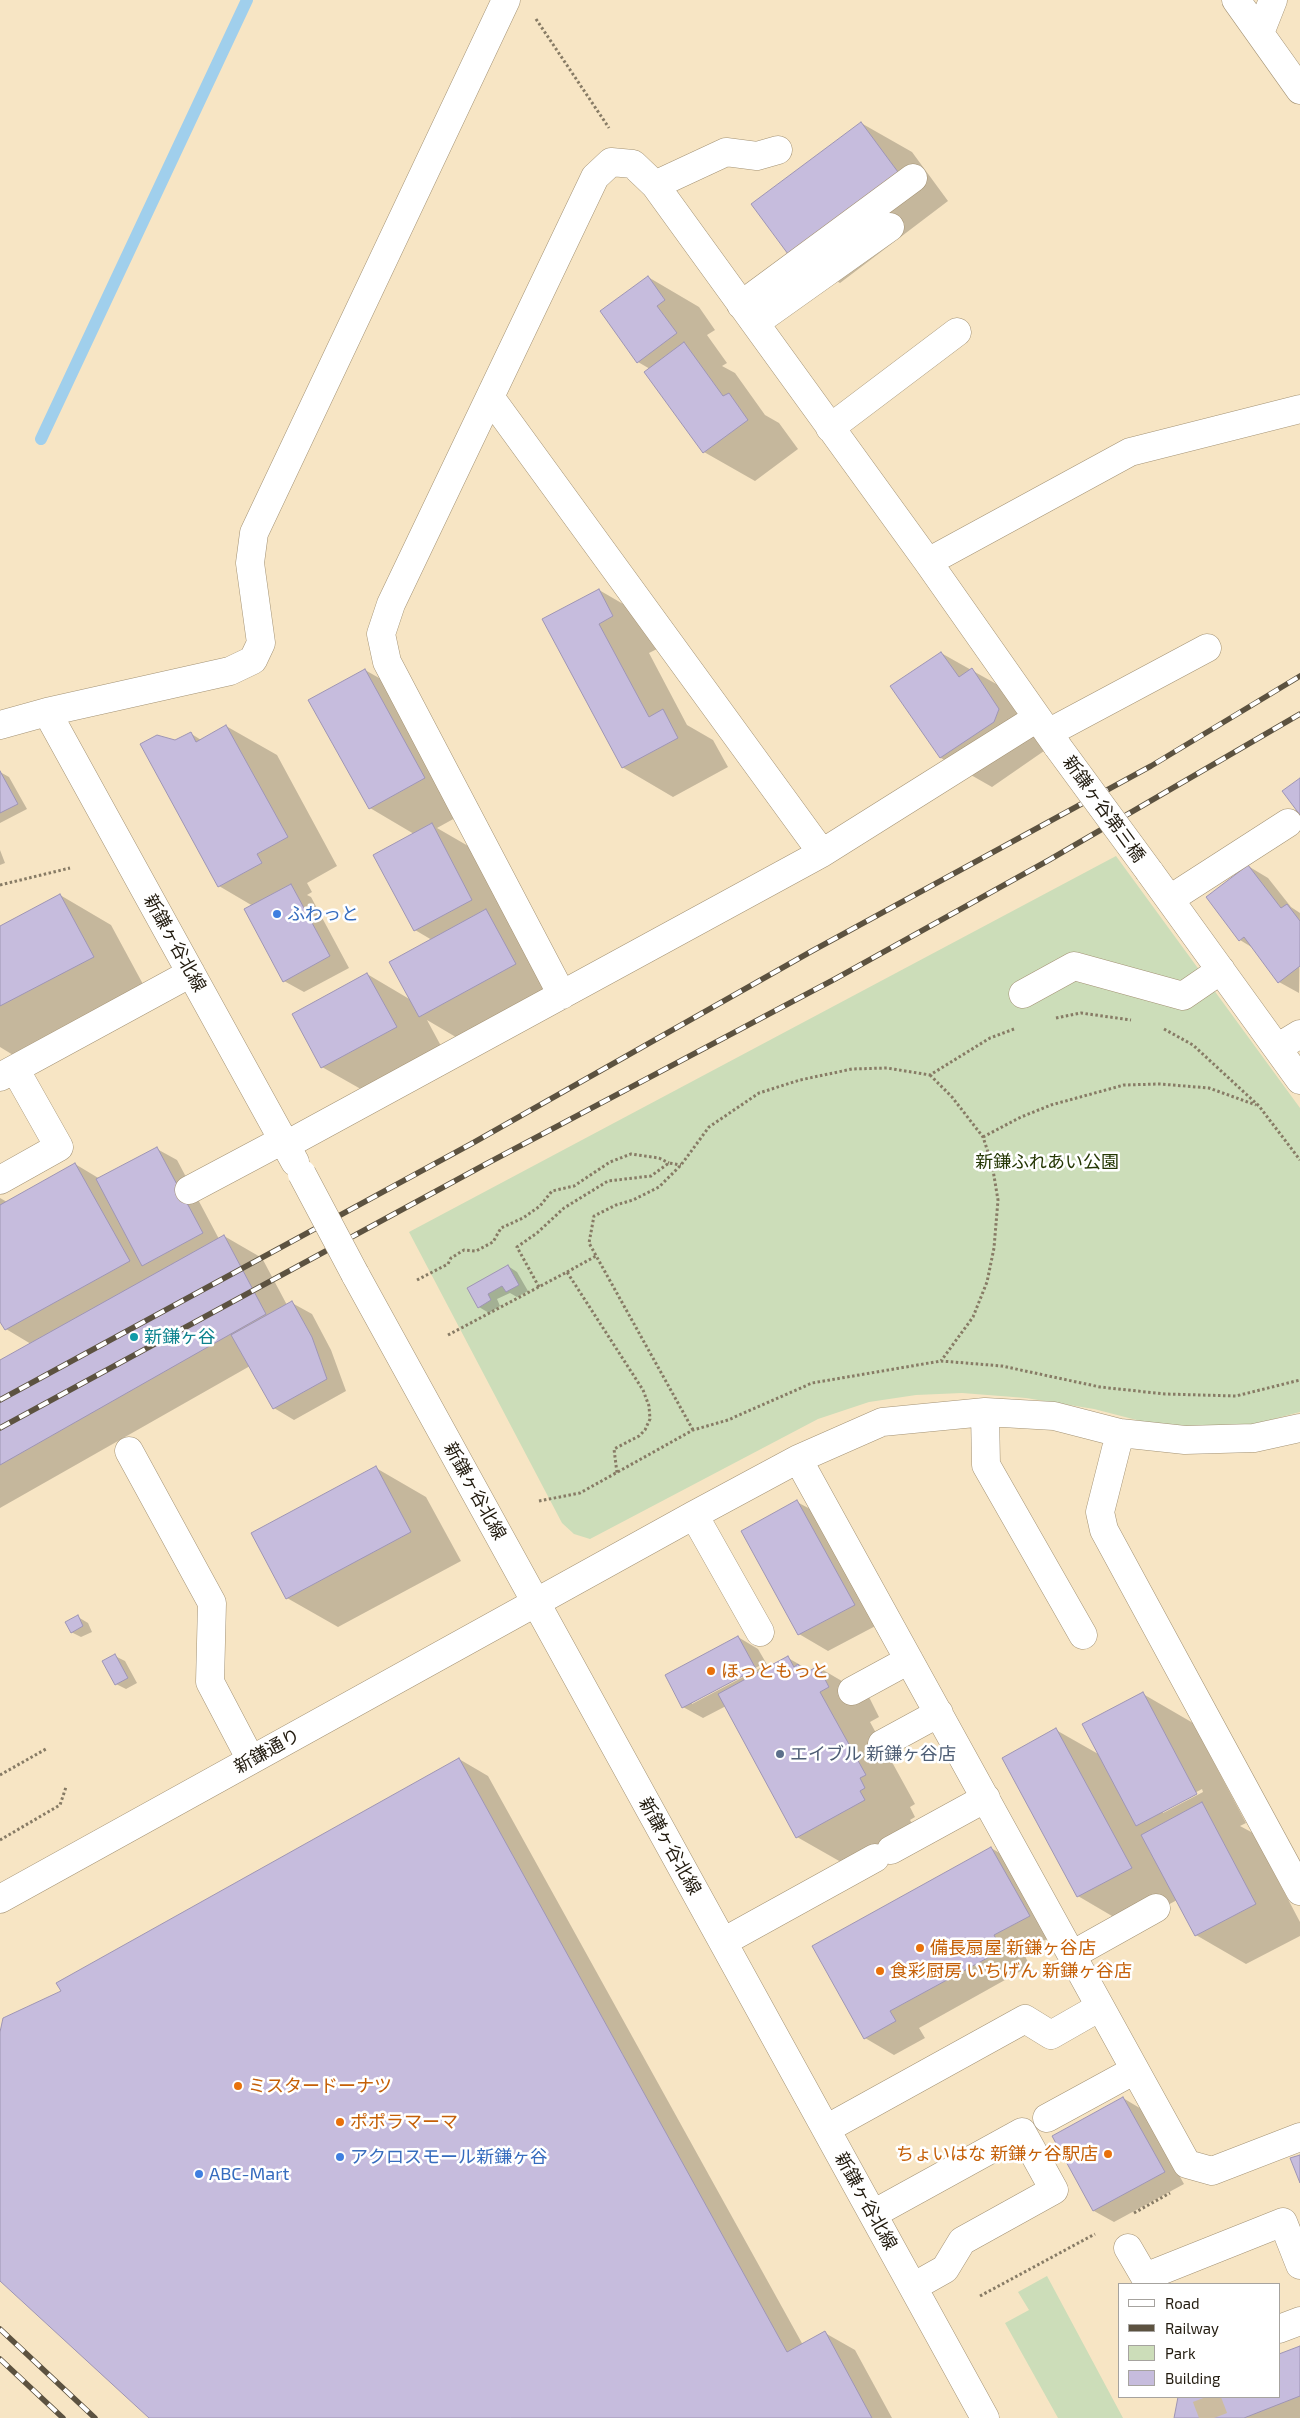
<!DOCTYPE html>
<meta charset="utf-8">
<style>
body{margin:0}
#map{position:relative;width:1300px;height:2418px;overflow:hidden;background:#f7e5c4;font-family:"Exo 2",sans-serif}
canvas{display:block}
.legend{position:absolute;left:1118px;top:2283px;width:162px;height:115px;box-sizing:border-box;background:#fff;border:1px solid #a6a39f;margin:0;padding:6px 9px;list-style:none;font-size:15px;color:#211a0e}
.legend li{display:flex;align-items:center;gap:10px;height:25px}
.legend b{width:25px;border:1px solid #a6a39f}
</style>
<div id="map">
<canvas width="1300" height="2418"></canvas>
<ul class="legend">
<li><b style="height:6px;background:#fff"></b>Road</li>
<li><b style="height:6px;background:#5c5240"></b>Railway</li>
<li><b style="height:14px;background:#ccddb9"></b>Park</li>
<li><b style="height:14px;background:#c6bcdd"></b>Building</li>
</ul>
</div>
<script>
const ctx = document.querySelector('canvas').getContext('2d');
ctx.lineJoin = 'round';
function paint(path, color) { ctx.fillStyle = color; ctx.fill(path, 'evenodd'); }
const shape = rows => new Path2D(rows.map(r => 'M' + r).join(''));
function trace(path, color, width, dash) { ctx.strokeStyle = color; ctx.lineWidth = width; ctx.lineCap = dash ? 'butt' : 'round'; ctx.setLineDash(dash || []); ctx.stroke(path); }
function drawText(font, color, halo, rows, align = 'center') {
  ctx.font = font + ' "Exo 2","Noto Sans JP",sans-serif'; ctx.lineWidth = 5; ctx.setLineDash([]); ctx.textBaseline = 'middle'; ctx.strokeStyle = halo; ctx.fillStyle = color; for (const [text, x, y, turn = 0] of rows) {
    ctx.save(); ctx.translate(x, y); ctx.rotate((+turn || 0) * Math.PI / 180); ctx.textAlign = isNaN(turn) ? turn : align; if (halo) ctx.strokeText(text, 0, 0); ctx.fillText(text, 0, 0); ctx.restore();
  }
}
const green = shape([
 [1116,856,1300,1108,1300,1412,1251,1425,1211,1430,1156,1425,1094,1409,1026,1398,962,1393,916,1395,869,1402,818,1419,590,1539,574,1534,562,1523,409,1232],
 [1047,2276,1123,2418,1058,2418,1005,2323,1029,2310,1018,2292]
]);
const shadow = shape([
 [861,123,912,152,948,201,840,283,789,253],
 [648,277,699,307,715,330,707,335,727,363,722,366,735,373,765,415,779,423,798,449,755,481,704,452,650,369,638,362],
 [599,590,649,619,663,646,649,653,687,725,713,740,728,767,673,797,622,767,544,619],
 [941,653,1023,699,1044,751,992,787,941,758,892,687],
 [365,670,416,699,475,807,437,828,482,854,566,993,471,1046,427,1020,447,1057,373,1096,322,1067,367,974,411,1000,432,940,415,930,414,834,370,808],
 [226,726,277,755,337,866,307,883,312,892,307,895,311,897,349,968,304,992,284,981,253,906,219,886,175,742,190,733,201,740],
 [0,772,9,777,27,809,0,823],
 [0,850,5,863,0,865],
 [1248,866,1268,878,1291,907,1300,913,1299,993,1279,982,1253,948,1240,940],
 [60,895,111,925,144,986,13,1055,0,1047,0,927],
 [157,1149,177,1160,219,1239,224,1236,262,1258,287,1305,292,1303,312,1314,331,1350,346,1391,294,1420,274,1408,250,1366,0,1508,0,1362,31,1344,6,1329,0,1319,0,1198,7,1202,75,1164,100,1179],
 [508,1266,517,1272,528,1291,517,1297,510,1293,497,1299,500,1306,489,1313,479,1307,468,1288],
 [376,1468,426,1497,461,1561,338,1627,287,1598],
 [797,1502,827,1518,883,1622,828,1651,799,1634],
 [78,1617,88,1623,92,1632,81,1637,71,1632],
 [738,1637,758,1649,769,1668,788,1658,811,1671,818,1667,869,1697,879,1717,870,1722,915,1804,910,1807,915,1817,910,1820,915,1829,848,1866,797,1837,726,1706,703,1718,683,1707],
 [761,1665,762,1667,692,1704,692,1701],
 [115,1656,125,1661,137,1683,126,1689,116,1684],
 [1143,1694,1193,1723,1246,1823,1240,1826,1253,1833,1300,1922,1300,1936,1246,1964,1196,1935,1177,1900,1129,1926,1078,1896,1056,1730,1100,1755],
 [1202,1789,1203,1792,1163,1813,1163,1810],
 [459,1759,488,1776,803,2345,825,2333,855,2350,892,2418,151,2418,0,2280,0,2038,63,1991],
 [991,1848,1020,1865,1058,1933,1023,1952,1030,1966,919,2028,925,2038,894,2055,865,2038],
 [1123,2098,1143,2110,1184,2184,1114,2222,1094,2211,1054,2136],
 [1300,2347,1300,2418,1176,2418,1179,2397,1279,2397,1279,2356]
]);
const stream = shape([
 [41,439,247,0]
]);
const building = shape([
 [861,122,898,172,788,254,751,204,861,122],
 [648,276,665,300,657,306,677,333,637,363,600,311,648,276],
 [684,342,723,396,729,393,748,420,703,453,644,372,684,342],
 [599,589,613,616,599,624,649,717,663,709,678,738,622,768,542,619,599,589],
 [941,652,959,677,972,668,999,709,994,722,940,758,890,686,941,652],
 [365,669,425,778,369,809,308,700,365,669],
 [226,725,288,837,257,854,262,863,218,887,140,744,157,735,175,740,191,732,196,742,226,725],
 [0,771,18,804,0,813,0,771],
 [1300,778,1300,815,1282,791,1300,778],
 [432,823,472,900,414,931,373,855,432,823],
 [1248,865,1281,908,1287,904,1300,921,1300,966,1278,983,1244,937,1239,941,1206,897,1248,865],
 [291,884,330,956,283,982,244,909,291,884],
 [60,894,94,957,0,1006,0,926,60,894],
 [486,909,516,964,419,1017,389,962,486,909],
 [367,973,397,1027,321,1068,292,1014,367,973],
 [157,1147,203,1233,142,1266,96,1179,157,1147],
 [75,1163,130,1261,5,1330,0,1322,0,1205,75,1163],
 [224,1235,266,1314,0,1465,0,1360,224,1235],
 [508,1265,519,1285,506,1292,502,1286,488,1294,491,1300,478,1308,467,1288,508,1265],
 [292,1301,312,1337,327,1379,273,1409,231,1335,292,1301],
 [376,1466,411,1532,286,1599,251,1533,376,1466],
 [797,1500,855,1605,798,1635,741,1531,797,1500],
 [78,1615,83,1626,71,1633,65,1622,78,1615],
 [738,1636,756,1669,682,1708,665,1675,738,1636],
 [115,1654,128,1678,115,1685,102,1661,115,1654],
 [788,1656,794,1667,798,1664,804,1674,818,1666,829,1687,820,1692,866,1775,860,1778,865,1788,860,1791,865,1800,796,1838,718,1694,788,1656],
 [1143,1692,1197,1794,1136,1826,1082,1724,1143,1692],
 [1056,1728,1132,1868,1077,1897,1002,1758,1056,1728],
 [459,1758,787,2352,825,2331,872,2418,149,2418,0,2281,0,2032,3,2018,61,1991,56,1983,459,1758],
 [1202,1802,1256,1904,1195,1936,1141,1835,1202,1802],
 [991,1847,1030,1916,994,1935,1002,1950,890,2011,896,2021,864,2039,812,1946,991,1847],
 [1123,2097,1165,2172,1093,2211,1052,2136,1123,2097],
 [1300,2155,1300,2183,1290,2158,1300,2155],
 [1300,2346,1300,2396,1244,2418,1174,2418,1178,2397,1279,2397,1279,2354,1300,2346]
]);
const minorTunnel = shape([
 [1206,2397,1214,2418]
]);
const path = shape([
 [536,19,609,128],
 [0,885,70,868],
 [1056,1018,1081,1013,1131,1020],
 [1164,1029,1193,1045,1259,1106,1300,1160],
 [930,1075,952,1097,983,1137,992,1164,998,1200,994,1248,987,1282,973,1317,941,1361],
 [983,1137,1021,1117,1051,1105,1124,1085,1160,1084,1209,1088,1256,1105],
 [567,1272,596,1256],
 [417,1280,448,1264,451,1258,464,1250,476,1251,493,1242,501,1228,523,1218,540,1206,552,1191,574,1186,610,1162,631,1154,659,1158,669,1163],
 [539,1287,517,1247,537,1233,564,1208,608,1181,651,1176,669,1163,681,1165],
 [448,1335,567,1272,643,1390,649,1406,650,1419,645,1430,639,1436,614,1449,617,1473],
 [693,1430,589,1243,594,1216,616,1205,633,1200,659,1187,681,1165,709,1127,759,1093,800,1080,852,1069,887,1068,930,1075,990,1038,1014,1029],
 [539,1501,580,1493,693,1430,728,1420,812,1383,941,1361,1002,1366,1100,1387,1165,1394,1236,1396,1300,1380],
 [0,1775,46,1749],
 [0,1840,60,1805,66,1787],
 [1134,2213,1170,2193],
 [980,2296,1095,2234]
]);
const minor = shape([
 [1236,0,1300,90],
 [1260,33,1273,0],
 [655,185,726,152,757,156,778,150],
 [741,305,913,178],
 [755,323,890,227],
 [490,397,822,853],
 [830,428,957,332],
 [928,562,1130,452,1300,409],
 [47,712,295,1162],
 [0,725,47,712,230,671,253,660,261,643,250,563,254,533,506,0],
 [1048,733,1207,648],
 [1149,871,1300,1080],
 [1170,899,1288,823],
 [1023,994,1074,966,1183,996,1221,970],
 [562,995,387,662,381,634,391,604,595,177,611,162,633,164,655,185,928,562,1058,747],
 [1277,1048,1300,1034],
 [0,1077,191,973],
 [286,1145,822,853,1037,718],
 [0,1180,59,1147,15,1069],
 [189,1190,283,1140],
 [355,1274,985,2418],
 [985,1412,986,1465,1083,1635],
 [1120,1433,1100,1512,1104,1530,1300,1891],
 [129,1451,212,1603,210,1682,251,1760],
 [798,1459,1187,2164,1212,2171,1300,2137],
 [694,1515,760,1632],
 [852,1691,909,1660],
 [882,1744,939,1713],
 [891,1850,986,1798],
 [0,1899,694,1515,798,1459,882,1422,985,1412,1054,1416,1120,1433,1185,1440,1254,1438,1300,1428],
 [723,1942,875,1858],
 [1072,1955,1156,1908],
 [1047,2118,1135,2070],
 [826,2129,1025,2019,1051,2035,1100,2007],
 [873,2214,1022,2132,1054,2190,962,2241,945,2269,913,2287],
 [1128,2248,1149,2284],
 [1145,2277,1283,2222,1300,2265],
 [1279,2329,1300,2321]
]);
const rail = shape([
 [0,1400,471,1144,812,951,1151,766,1300,676],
 [0,1428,486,1164,835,979,1049,860,1300,714],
 [0,2329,95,2418],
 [0,2359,63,2418]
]);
const minorBridge = shape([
 [1058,747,1149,871],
 [302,1174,355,1274]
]);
const markers = [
 [277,914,5,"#3f7fe0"],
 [134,1337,5,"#0f9aa8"],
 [711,1671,5,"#e8710a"],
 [780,1754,5,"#5c6f8a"],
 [920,1948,5,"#e8710a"],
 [880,1971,5,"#e8710a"],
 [238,2086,5,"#e8710a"],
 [340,2122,5,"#e8710a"],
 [1108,2154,5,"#e8710a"],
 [340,2157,5,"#3f7fe0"],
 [199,2174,5,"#3f7fe0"]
];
const streetNames = [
 ["新鎌ヶ谷第三橋",1104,809,54],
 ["新鎌ヶ谷北線",175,943,61],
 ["新鎌ヶ谷北線",475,1491,61],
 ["新鎌通り",267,1751,-29],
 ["新鎌ヶ谷北線",670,1846,61],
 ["新鎌ヶ谷北線",866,2201,61]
];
const shopNames = [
 ["ふわっと",287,914],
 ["アクロスモール新鎌ヶ谷",350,2157],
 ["ABC-Mart",209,2174]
];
const parkNames = [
 ["新鎌ふれあい公園",1047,1162]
];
const cultureNames = [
 ["新鎌ヶ谷",144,1337]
];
const foodNames = [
 ["ほっともっと",721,1671],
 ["備長扇屋 新鎌ヶ谷店",930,1948],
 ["食彩厨房 いちげん 新鎌ヶ谷店",890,1971],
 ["ミスタードーナツ",248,2086],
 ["ポポラマーマ",350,2122],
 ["ちょいはな 新鎌ヶ谷駅店",1098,2154,"right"]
];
const serviceNames = [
 ["エイブル 新鎌ヶ谷店",790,1754]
];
paint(green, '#ccddb9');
paint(shadow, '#0003');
trace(stream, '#a0cfec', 12);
paint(building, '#c6bcdd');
trace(building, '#9e95b4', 1);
trace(minorTunnel, '#ccbca0', 28, [28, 14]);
trace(minor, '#a39274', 29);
trace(path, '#877b65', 3, [2.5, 2.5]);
trace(minor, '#fff', 28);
trace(rail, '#5c5240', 5.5);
trace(rail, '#fff', 4, [11]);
trace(minorBridge, '#a39274', 29, []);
trace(minorBridge, '#fff', 28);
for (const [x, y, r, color] of markers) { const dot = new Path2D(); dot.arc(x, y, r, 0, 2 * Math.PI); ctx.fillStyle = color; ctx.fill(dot); trace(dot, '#fff', 2); }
drawText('18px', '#211a0e', '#fff', streetNames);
drawText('18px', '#366cbe', '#fff', shopNames, 'left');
drawText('18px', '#253705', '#fff', parkNames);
drawText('18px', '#0d838f', '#fff', cultureNames, 'left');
drawText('18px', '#c56008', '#fff', foodNames, 'left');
drawText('18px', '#4e5e75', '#fff', serviceNames, 'left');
</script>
